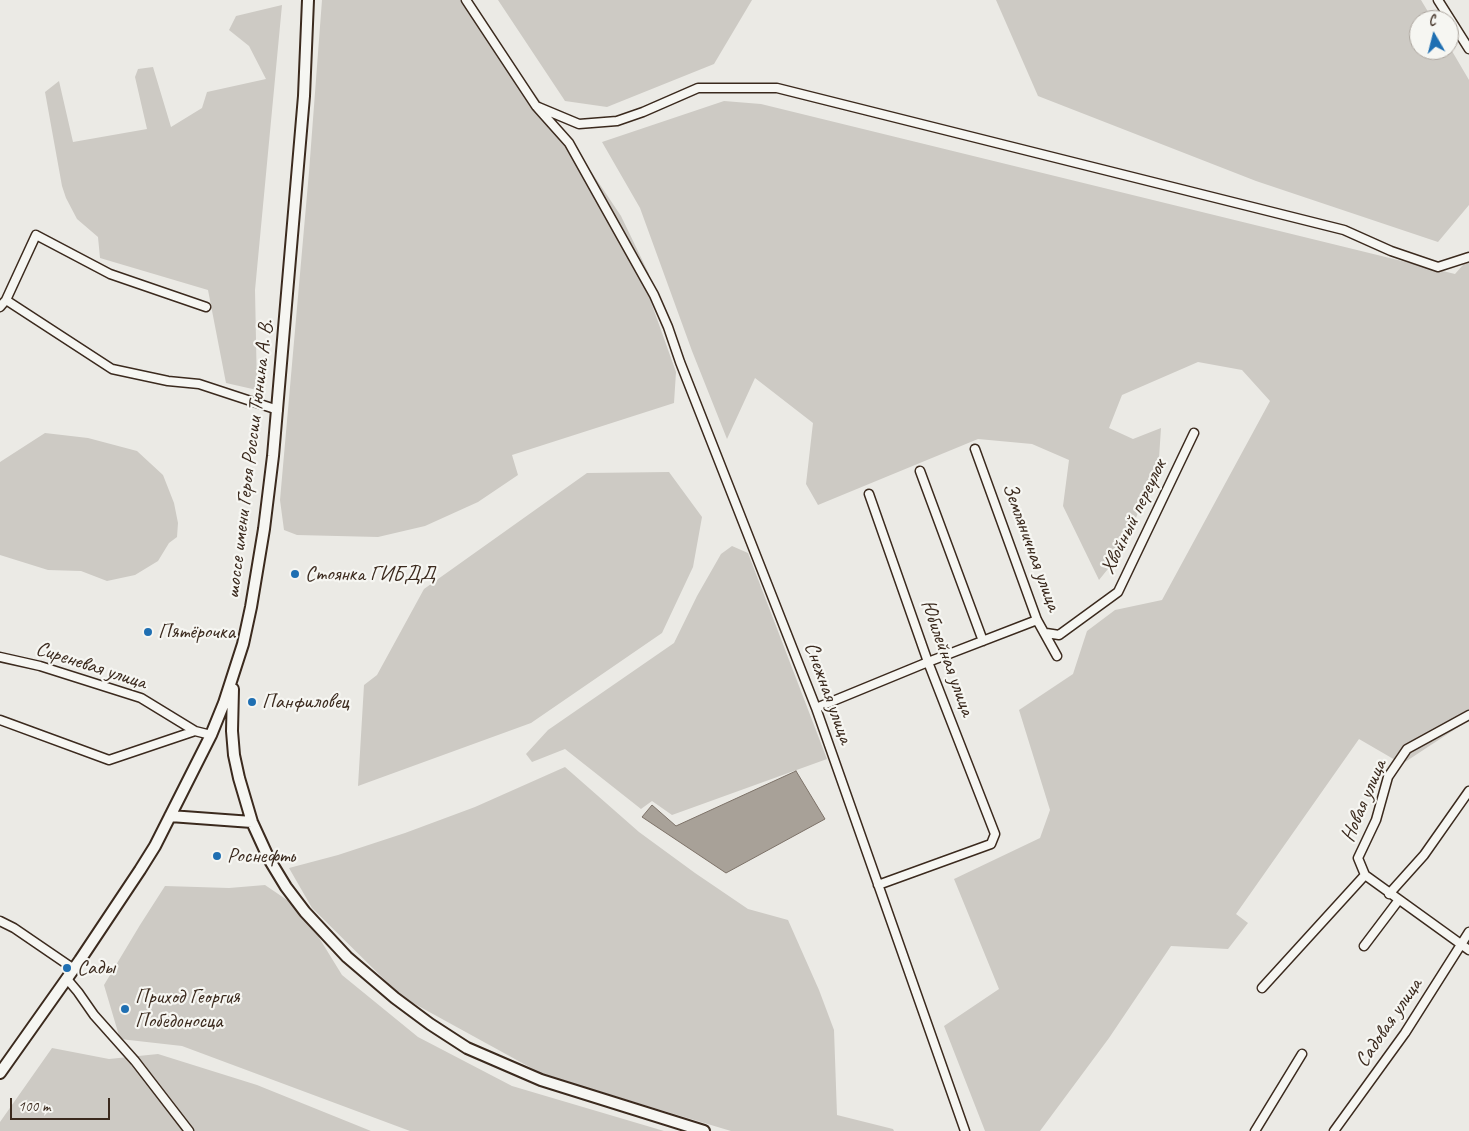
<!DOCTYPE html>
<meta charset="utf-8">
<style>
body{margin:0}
#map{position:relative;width:1469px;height:1131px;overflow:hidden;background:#ebeae5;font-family:Caveat,sans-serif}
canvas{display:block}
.north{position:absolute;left:1409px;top:10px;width:50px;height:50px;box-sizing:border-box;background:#f6f6f2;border:1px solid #aba49d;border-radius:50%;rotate:352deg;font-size:14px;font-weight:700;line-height:20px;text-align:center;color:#3b2a1e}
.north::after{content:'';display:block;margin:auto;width:18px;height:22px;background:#1f6fb2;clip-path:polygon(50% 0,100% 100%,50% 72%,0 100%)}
.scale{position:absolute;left:10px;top:1098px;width:100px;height:22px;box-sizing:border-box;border:2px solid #3b2a1e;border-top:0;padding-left:6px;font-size:15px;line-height:18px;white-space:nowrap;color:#3b2a1e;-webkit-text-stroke:4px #f6f6f2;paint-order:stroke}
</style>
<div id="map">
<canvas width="1469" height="1131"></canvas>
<div class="north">С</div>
<div class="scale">100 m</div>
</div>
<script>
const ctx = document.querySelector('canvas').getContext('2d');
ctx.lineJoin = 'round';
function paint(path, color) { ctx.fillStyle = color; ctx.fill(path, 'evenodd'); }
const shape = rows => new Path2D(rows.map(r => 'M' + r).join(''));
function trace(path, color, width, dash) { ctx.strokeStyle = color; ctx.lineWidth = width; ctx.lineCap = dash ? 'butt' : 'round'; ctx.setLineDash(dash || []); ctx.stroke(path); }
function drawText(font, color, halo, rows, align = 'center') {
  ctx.font = font + ' Caveat,sans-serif'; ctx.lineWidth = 4.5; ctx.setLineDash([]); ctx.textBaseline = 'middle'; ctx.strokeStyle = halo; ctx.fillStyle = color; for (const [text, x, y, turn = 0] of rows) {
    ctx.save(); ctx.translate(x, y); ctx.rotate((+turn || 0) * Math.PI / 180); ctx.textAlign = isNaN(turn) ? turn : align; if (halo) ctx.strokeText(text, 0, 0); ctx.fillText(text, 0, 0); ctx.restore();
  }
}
const green = shape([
 [322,0,465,0,578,152,621,216,649,274,647,291,676,372,674,403,512,455,518,475,478,502,425,526,378,537,297,535,284,530,280,500,309,172],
 [498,0,752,0,714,64,607,107,565,101],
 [996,0,1421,0,1433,20,1419,20,1419,50,1449,50,1449,46,1469,80,1469,205,1438,242,1256,181,1038,96],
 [282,5,255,290,257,390,226,383,208,290,100,258,98,237,77,219,66,198,62,186,45,92,59,81,73,142,147,129,135,77,138,69,153,67,171,127,202,108,207,92,266,79,249,46,229,30,236,16],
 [724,101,761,104,1455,274,1469,258,1469,720,1402,764,1359,739,1236,914,1248,923,1228,949,1171,946,1109,1038,1040,1131,985,1131,944,1026,999,989,954,879,1040,838,1050,810,1019,710,1073,674,1087,631,1115,610,1162,600,1270,401,1242,370,1198,362,1122,395,1109,428,1133,439,1161,428,1159,458,1124,549,1099,580,1063,506,1069,460,1032,444,978,439,818,505,806,484,813,423,755,378,727,439,692,351,640,208,602,142],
 [45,433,88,438,137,451,163,475,174,503,178,523,177,537,169,543,158,561,135,575,107,581,81,571,48,570,0,555,0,462],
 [669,472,702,517,693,567,662,633,531,723,358,786,364,685,377,675,424,589,587,473],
 [732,546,748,553,827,759,672,815,652,801,641,809,565,749,532,762,526,754,548,730,674,643,697,596,721,554],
 [565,767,639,832,695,873,748,909,788,920,819,990,834,1030,837,1115,893,1129,894,1131,731,1131,544,1075,402,997,312,908,289,868,338,855,405,833,475,807],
 [265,885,290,902,318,936,342,975,418,1037,512,1086,664,1131,410,1131,182,1046,120,1039,104,985,140,925,165,886,229,888],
 [52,1048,109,1059,158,1054,257,1085,371,1131,0,1131,0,1122]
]);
const water = shape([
 [796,771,825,819,726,873,642,817,652,805,676,826,796,771]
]);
const minor = shape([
 [466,0,536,106,579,124,617,121,643,112,698,88,777,88,1344,230,1391,251,1438,267,1469,257],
 [1438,0,1469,49],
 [536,106,569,143,654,295,668,327,680,362,816,708,965,1131],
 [6,300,112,369,168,381,199,384,278,410],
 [0,307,6,300,36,235,110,274,206,307],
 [975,449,1037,620,1057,656],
 [920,471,983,641],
 [869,494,928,662,995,834,991,844,878,885],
 [1046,633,1059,635,1118,592,1194,433],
 [0,657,40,666,141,698,195,731],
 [816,708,928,662,1037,620],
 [0,720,109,760,195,731,211,735],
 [1365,875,1469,950],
 [1389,894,1424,855,1469,791],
 [0,921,14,928,74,969],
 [1364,946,1398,901],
 [67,979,78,992,94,1015,135,1061,189,1131],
 [1262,988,1365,875,1358,858,1376,820,1388,777,1407,749,1469,715],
 [1255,1131,1302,1054],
 [1334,1131,1405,1033,1469,932]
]);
const major = shape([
 [233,689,232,731,234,755,239,778,252,822,269,859,286,887,305,912,347,957,395,998,430,1024,467,1048,541,1080,704,1131],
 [170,816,252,822],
 [0,1073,80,960,140,870,155,846,211,735,224,703,243,644,251,607,264,529,273,456,304,96,308,0]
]);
const markers = [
 [295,574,5,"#1f6fb2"],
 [148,632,5,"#1f6fb2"],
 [252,702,5,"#1f6fb2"],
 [217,856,5,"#1f6fb2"],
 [67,968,5,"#1f6fb2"],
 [125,1009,5,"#1f6fb2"]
];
const streetNames = [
 ["шоссе имени Героя России Тюнина А. В.",250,459,-83],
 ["Хвойный переулок",1134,517,-64],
 ["Земляничная улица",1031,547,70],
 ["Юбилейная улица",947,658,70],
 ["Сиреневая улица",91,666,18],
 ["Снежная улица",828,693,70],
 ["Новая улица",1364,801,-67],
 ["Садовая улица",1389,1023,-56]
];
const poiNames = [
 ["Стоянка ГИБДД",305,574],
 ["Пятёрочка",158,632],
 ["Панфиловец",262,702],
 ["Роснефть",227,856],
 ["Сады",77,968],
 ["Приход Георгия",135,997],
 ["Победоносца",135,1021]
];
paint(green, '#cdcac4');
paint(water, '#a8a198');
trace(water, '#7c7167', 1);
trace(minor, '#3b2a1e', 11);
trace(major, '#3b2a1e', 14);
trace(minor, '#f6f6f2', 8);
trace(major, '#f6f6f2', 10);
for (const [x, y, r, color] of markers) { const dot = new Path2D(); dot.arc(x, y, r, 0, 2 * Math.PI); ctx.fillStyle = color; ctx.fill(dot); trace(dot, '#f6f6f2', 2); }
drawText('21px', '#3b2a1e', '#f6f6f2', streetNames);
drawText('21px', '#3b2a1e', '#f6f6f2', poiNames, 'left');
</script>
